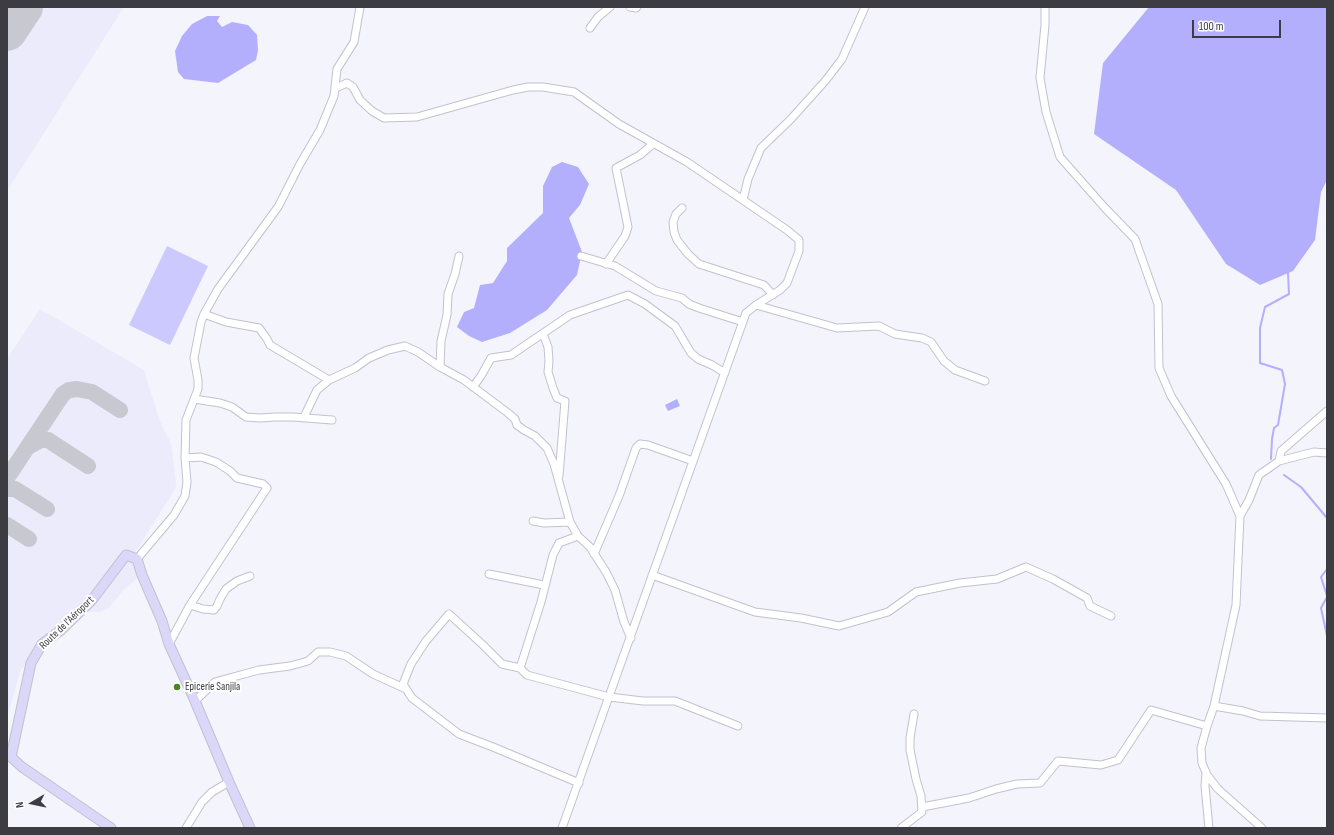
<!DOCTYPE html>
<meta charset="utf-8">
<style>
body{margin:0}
#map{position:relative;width:1334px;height:835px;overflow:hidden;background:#f4f4fd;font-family:"Sofia Sans Condensed",sans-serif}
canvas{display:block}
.frame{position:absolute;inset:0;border:8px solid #3c3c42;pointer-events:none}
.north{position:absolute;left:12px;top:783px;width:40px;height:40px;-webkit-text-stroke:3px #fff;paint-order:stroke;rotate:261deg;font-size:11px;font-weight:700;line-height:16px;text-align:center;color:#3c3c42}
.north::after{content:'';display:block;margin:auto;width:14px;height:18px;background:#3c3c42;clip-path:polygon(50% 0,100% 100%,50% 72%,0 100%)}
.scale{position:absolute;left:1192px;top:20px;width:89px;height:18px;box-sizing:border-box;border:2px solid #3c3c42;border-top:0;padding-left:5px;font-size:12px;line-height:14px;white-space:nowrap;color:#3c3c42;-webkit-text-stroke:3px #fff;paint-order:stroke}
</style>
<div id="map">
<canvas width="1334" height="835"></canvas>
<div class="frame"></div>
<div class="north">N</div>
<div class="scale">100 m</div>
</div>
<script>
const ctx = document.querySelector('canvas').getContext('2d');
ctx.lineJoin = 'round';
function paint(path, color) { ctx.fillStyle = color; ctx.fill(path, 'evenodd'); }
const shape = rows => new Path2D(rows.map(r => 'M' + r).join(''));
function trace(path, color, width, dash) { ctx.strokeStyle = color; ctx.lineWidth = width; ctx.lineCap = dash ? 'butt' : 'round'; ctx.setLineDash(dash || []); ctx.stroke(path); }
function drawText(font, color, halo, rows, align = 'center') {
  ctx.font = font + ' "Sofia Sans Condensed",sans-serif'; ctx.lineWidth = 4; ctx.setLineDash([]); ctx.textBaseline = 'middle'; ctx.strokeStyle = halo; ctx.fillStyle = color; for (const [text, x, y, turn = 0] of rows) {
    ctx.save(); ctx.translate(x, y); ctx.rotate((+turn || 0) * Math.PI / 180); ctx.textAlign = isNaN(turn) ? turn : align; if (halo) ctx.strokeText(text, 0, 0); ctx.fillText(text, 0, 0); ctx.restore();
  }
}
const built = shape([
 [7,7,124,7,7,191],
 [40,309,144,370,159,419,171,443,176,483,175,489,135,553,138,577,122,592,109,608,100,612,81,612,39,643,20,672,7,718,7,359]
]);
const green = shape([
 [167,246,208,266,170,345,129,325]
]);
const water = shape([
 [1149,7,1327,7,1327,180,1321,192,1315,240,1293,271,1260,285,1226,264,1176,190,1094,134,1103,63],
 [207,16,220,16,217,21,222,27,232,22,248,25,257,35,258,50,256,60,218,83,184,79,178,72,175,51,182,36,192,24],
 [562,162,578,167,589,184,580,205,569,218,582,252,577,275,547,310,510,333,482,342,469,336,457,327,464,312,474,308,480,285,493,283,507,261,507,248,543,213,543,186,552,167],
 [677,399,680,406,668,411,665,405]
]);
const stream = shape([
 [1271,459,1272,439,1274,428,1278,425,1285,384,1282,370,1260,363,1260,328,1265,307,1289,294,1288,273],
 [1284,475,1301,487,1327,518],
 [1327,569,1321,577,1327,596],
 [1327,597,1321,608,1327,636]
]);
const taxiway = shape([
 [28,447,41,440,48,440,88,466],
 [7,478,63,394,69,390,77,389,92,392,120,410],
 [7,489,15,489,47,509],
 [7,525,29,539]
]);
const runway = shape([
 [7,31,23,7]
]);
const minor = shape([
 [630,7,636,8,637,7],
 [1045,7,1045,25,1040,78,1046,112,1060,157,1105,208,1135,239,1158,304,1159,368,1171,396,1226,484,1240,516],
 [590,28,598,17,610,7],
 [336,88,347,83,353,87,360,100,372,111,384,118,417,117,513,90,528,87,543,87,574,92,619,124,687,162,787,230,799,240,799,251,787,283,780,290,756,305,746,313,562,828],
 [743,200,748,179,761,148,791,119,826,80,842,59,865,7],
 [682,208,676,214,673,222,674,232,677,240,688,254,699,264,764,285,773,295],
 [581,256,615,266,656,291,682,298,689,304,699,308,743,322],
 [606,264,625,236,628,227,616,168,640,155,653,144],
 [756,305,837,328,879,326,895,334,922,338,931,342,944,361,955,370,985,381],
 [204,314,226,322,259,328,267,339,270,345,329,380],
 [543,334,548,347,549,361,548,372,553,388,557,398,565,401,559,476],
 [440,367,441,341,447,315,448,294,455,274,459,256],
 [473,387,481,376,491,358,511,355,570,315,628,295,645,304,675,326,691,353,698,359,712,365,725,373],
 [194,399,220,403,232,407,246,417,260,418,275,417,293,417,332,420],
 [304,417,317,390,329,380,355,368,369,358,388,350,405,346,418,352,440,367,464,380,508,413,515,419,517,425,524,430,535,436,547,448,554,464,570,522,578,536],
 [1279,461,1314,452,1327,453],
 [533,521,544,523,570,522],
 [594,554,619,496,636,448,640,444,648,445,693,461],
 [137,559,174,515,185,496,187,482,185,458,186,420,198,389,198,380,194,358,201,322,204,314,218,289,278,207,300,164,320,130,334,96,337,69,354,42,360,7],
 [489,574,544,585],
 [652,575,755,612,801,618,839,626,888,612,916,592,960,583,997,579,1026,567,1053,579,1087,598,1090,606,1111,616],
 [190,605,203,609,214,610,217,606,220,599,226,589,237,581,250,576],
 [631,638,624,622,615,590,606,572,590,547,578,536,559,543,553,555,541,602,520,668,527,675,609,697,643,701,675,701,738,726],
 [169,644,190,605,267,488,263,484,237,478,230,471,216,462,201,457,185,458],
 [520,668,502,664,482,644,449,614,426,641,411,664,403,684,412,698,459,734,493,747,579,783],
 [195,701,215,682,222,680,259,670,290,666,308,661,318,652,330,652,346,656,373,674,406,689],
 [1214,706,1243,711,1260,716,1327,718],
 [1206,772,1205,786,1209,828],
 [922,807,969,798,996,789,1017,784,1040,783,1058,761,1101,765,1118,760,1151,710,1207,726],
 [186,828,202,802,212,792,229,782],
 [901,828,922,812,921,796,916,779,910,750,910,738,914,714],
 [1262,828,1218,789,1207,775,1202,763,1201,748,1207,726,1214,706,1236,605,1240,516,1249,500,1259,475,1279,461,1281,451,1327,411]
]);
const secondary = shape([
 [111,828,22,767,11,757,31,663,42,644,61,630,92,600,126,555,137,559,142,575,162,621,169,644,195,701,229,782,250,828]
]);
const markers = [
 [177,687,4,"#478524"]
];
const streetNames = [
 ["Route de l'Aéroport",67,623,-44]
];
const poiNames = [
 ["Epicerie Sanjila",185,687]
];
paint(built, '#ebebfc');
paint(green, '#cbc9fd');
paint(water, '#b4affc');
trace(stream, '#b4affc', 2);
trace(taxiway, '#c8c8d0', 16);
trace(runway, '#c8c8d0', 40);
trace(minor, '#c2c1cf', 9);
trace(secondary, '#c2c1cf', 11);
trace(minor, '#fff', 7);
trace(secondary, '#dbd7f8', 9);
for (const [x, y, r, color] of markers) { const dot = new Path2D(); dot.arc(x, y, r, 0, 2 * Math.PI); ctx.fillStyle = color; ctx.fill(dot); trace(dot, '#fff', 1.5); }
drawText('11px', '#3c3c42', '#fff', streetNames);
drawText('11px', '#3c3c42', '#fff', poiNames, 'left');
</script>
